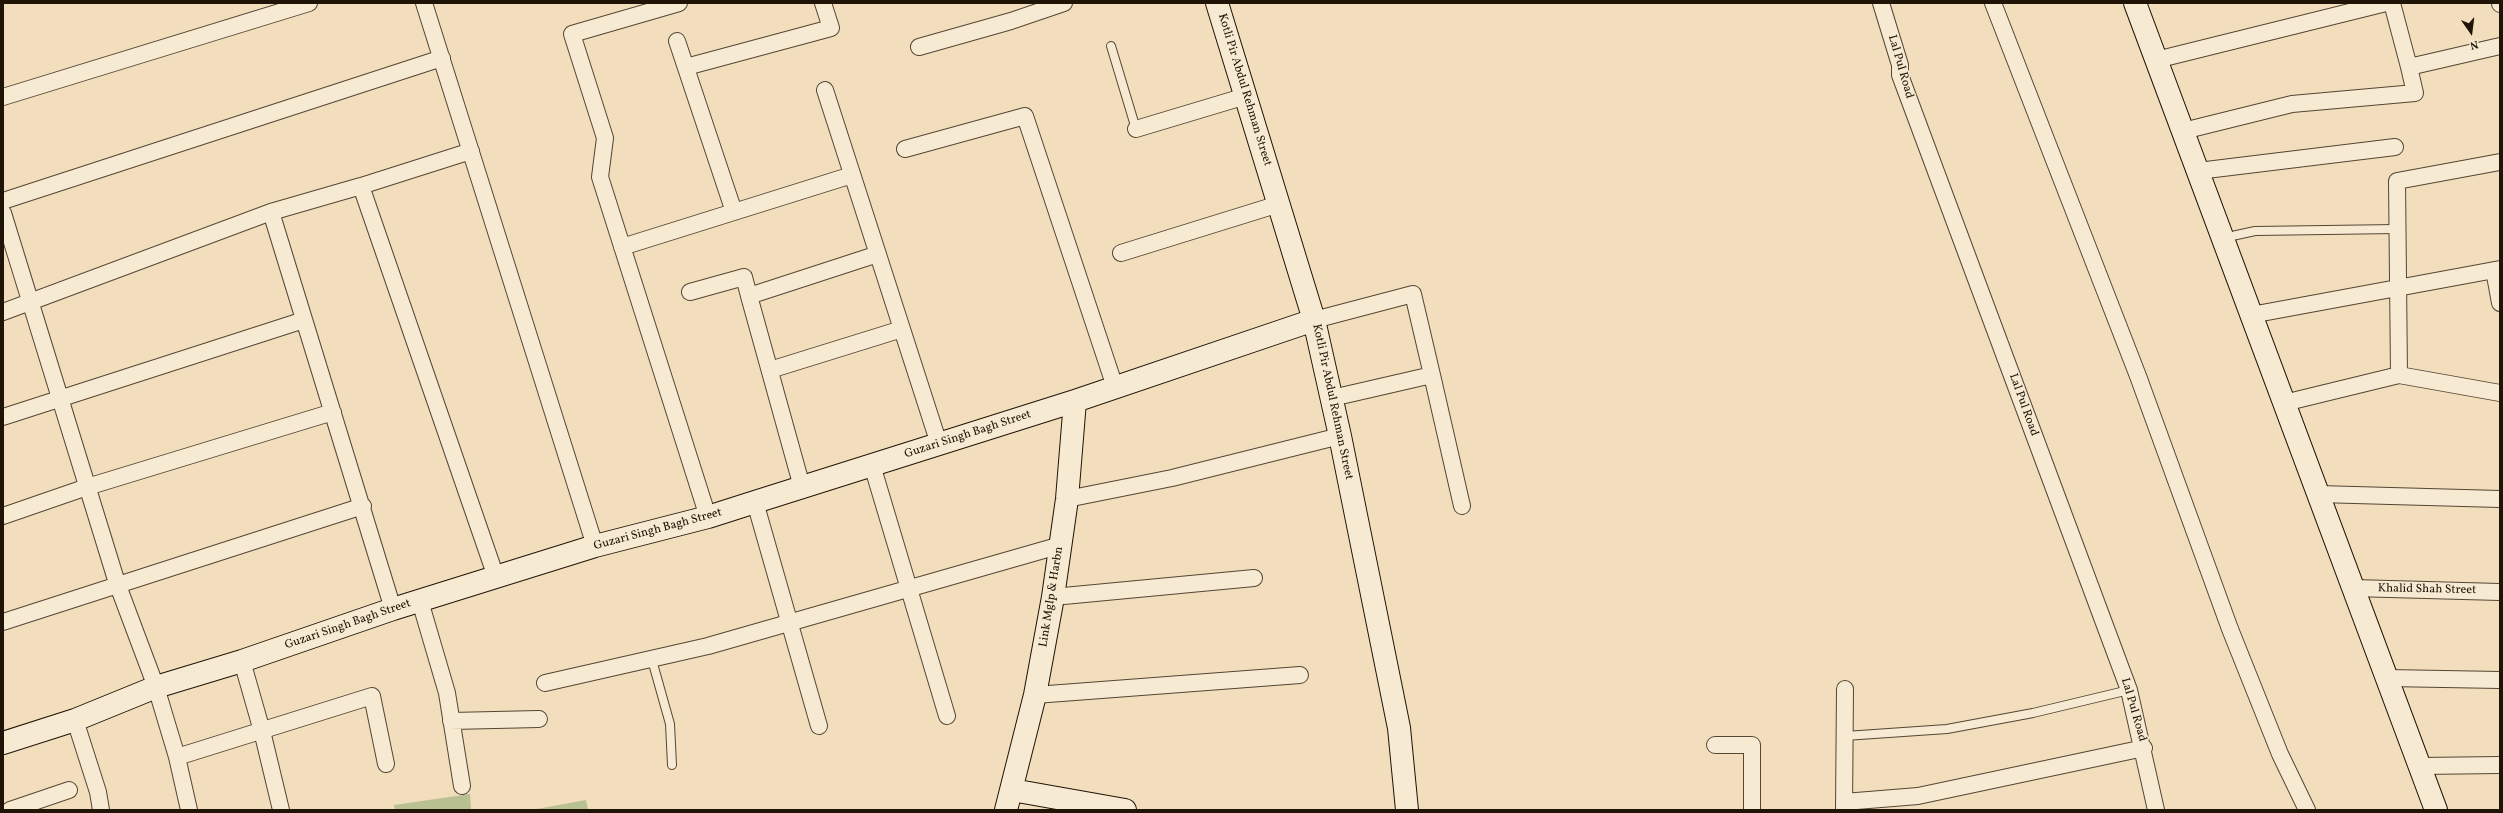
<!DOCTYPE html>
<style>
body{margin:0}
#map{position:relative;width:2503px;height:813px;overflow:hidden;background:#f2debc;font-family:Vollkorn,serif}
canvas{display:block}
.frame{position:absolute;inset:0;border:4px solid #1f1405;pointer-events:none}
.north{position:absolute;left:2451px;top:12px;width:40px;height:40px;-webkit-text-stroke:3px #f7ead3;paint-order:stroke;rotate:166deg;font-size:11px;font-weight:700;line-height:16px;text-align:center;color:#1f1405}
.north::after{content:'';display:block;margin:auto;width:14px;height:18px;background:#1f1405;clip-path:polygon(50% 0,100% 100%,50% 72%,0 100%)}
</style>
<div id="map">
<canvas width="2503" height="813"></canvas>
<div class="frame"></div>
<div class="north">N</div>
</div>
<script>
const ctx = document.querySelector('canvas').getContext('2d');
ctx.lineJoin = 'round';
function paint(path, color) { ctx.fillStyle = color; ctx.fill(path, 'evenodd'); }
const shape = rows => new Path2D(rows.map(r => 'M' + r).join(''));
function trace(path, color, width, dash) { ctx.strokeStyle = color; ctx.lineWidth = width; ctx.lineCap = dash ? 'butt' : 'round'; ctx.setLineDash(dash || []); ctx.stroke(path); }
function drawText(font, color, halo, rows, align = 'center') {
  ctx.font = font + ' Vollkorn,serif'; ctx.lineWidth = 3; ctx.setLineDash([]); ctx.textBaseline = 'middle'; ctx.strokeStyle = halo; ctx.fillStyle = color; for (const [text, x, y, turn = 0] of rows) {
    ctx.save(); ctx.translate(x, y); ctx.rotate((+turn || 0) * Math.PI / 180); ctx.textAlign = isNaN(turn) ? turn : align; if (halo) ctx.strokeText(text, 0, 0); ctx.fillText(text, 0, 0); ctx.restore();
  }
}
const green = shape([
 [470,794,471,810,395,810,394,805],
 [586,800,588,810,531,810]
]);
const lane = shape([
 [1111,46,1136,129],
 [2223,238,2255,231,2397,229],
 [652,660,670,724,672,765],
 [1845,736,1947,729,2033,713,2129,690]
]);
const street = shape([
 [424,3,595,546],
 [679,3,572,34,605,138,600,177,708,517],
 [1881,3,1900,65,1900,75,2129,690,2156,810],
 [1993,3,2138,376,2230,629,2280,754,2307,810],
 [2392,3,2409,67,2500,46],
 [2500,3,2500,4],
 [677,41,734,212],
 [919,47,1011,21,1064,3],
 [2156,60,2386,3],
 [686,67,831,28,823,3],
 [825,90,939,444],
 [3,97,309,3],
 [1136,129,1246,96],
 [2183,131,2292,104,2415,93,2409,67],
 [905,149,1025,116,1115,387],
 [2198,171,2395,147],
 [361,186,496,577],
 [3,201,442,58],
 [271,212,393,609],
 [3,213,117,583,156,687,177,757,189,810],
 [622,247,852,175],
 [1121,253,1279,204],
 [2494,270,2500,303],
 [690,292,744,277,749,296,878,254],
 [749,296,802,487],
 [3,312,271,212,361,186,471,151],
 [2251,315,2500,269],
 [1314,320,1413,294,1432,375,1332,398],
 [770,370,902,329],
 [1432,375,1462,506],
 [2399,375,2500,393],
 [2284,403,2399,375,2397,181,2500,162],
 [3,417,304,320],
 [872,465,947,716],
 [2318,494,2500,499],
 [1067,499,1172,478,1340,436],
 [755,502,819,726],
 [3,516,87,487,333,412],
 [2353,588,2500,592],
 [1053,597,1254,578],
 [420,601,447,693,462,786],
 [3,622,363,506],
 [242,661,262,731,281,810],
 [2387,678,2500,680],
 [545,683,708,646,1061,545],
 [1035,695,1300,675],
 [75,720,98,792,101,810],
 [451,721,539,719],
 [1715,745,1752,745,1752,810],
 [177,757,372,696,386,764],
 [2420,766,2500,765],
 [1844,802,1918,796,2144,748],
 [10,810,69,790],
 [1844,810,1845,689]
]);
const secondary = shape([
 [1217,3,1314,320,1340,436,1399,728,1407,810],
 [2135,3,2436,810],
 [3,743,75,720,156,687,242,661,393,609,595,546,708,517,755,502,1075,401,1314,320],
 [1012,790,1125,810],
 [1006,810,1035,695,1053,597,1067,499,1075,401]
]);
const streetNames = [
 ["Lal Pul Road",1900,67,74],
 ["Kotli Pir Abdul Rehman Street",1244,90,73],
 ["Kotli Pir Abdul Rehman Street",1332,402,78],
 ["Lal Pul Road",2023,405,70],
 ["Guzari Singh Bagh Street",968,435,-18],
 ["Guzari Singh Bagh Street",658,530,-15],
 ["Khalid Shah Street",2427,590,1],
 ["Link Mglp & Harbn",1052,597,-81],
 ["Guzari Singh Bagh Street",348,625,-19],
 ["Lal Pul Road",2133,710,74]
];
paint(green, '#b9c192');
trace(lane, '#544633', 10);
trace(street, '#544633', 18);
trace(secondary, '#1f1405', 24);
trace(lane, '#f7ead3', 8);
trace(street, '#f7ead3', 16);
trace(secondary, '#f7ead3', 22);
drawText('12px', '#1f1405', '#f7ead3', streetNames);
</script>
